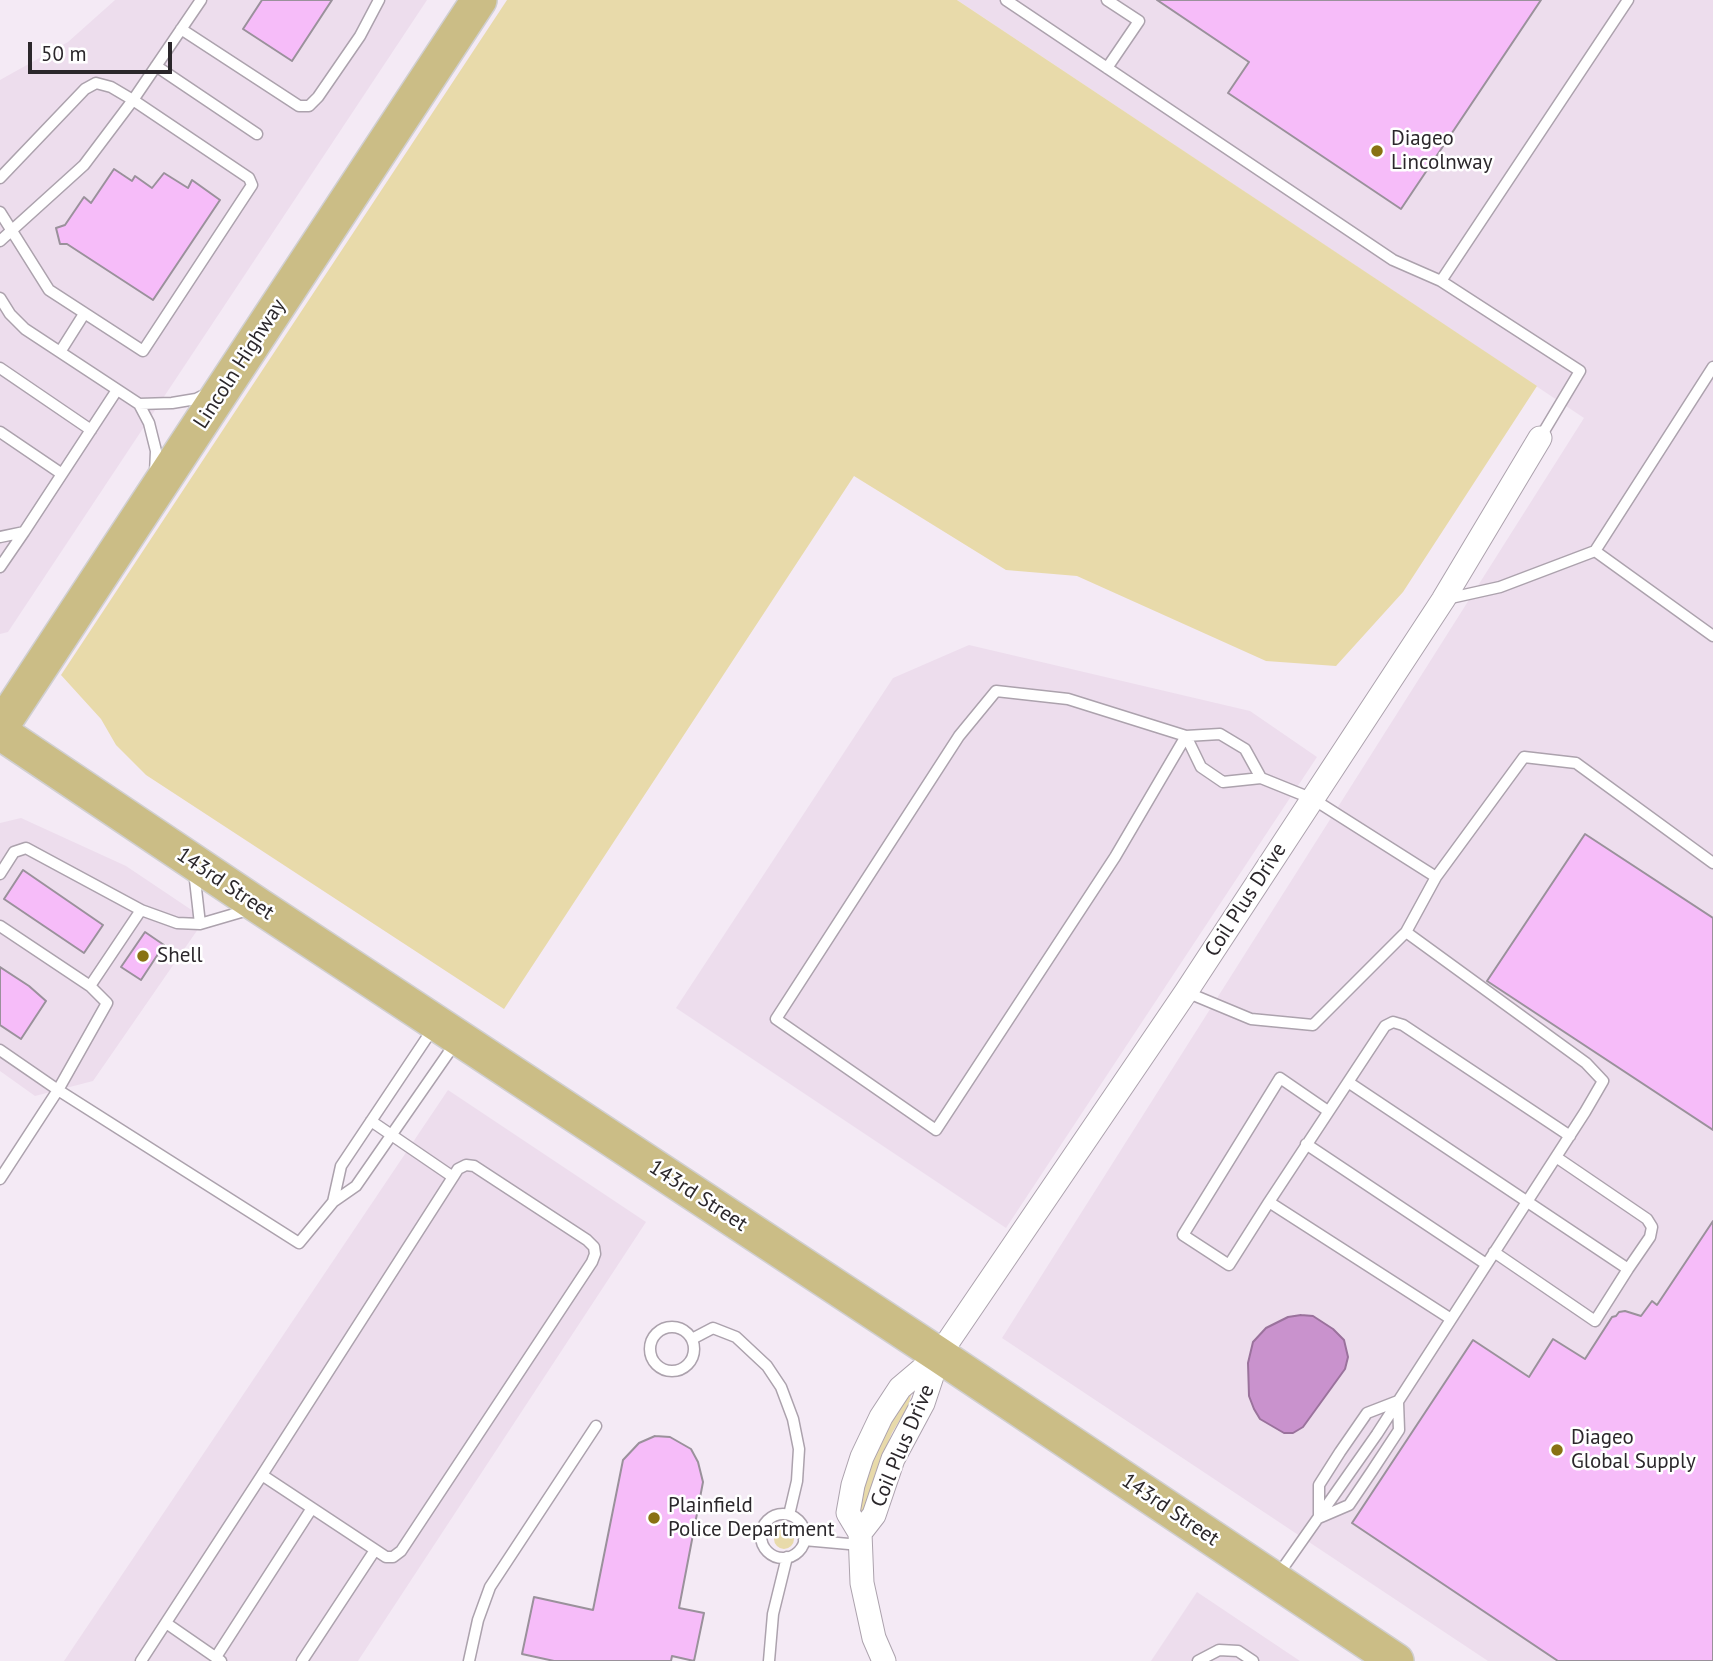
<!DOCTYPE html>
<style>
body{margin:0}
#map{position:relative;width:1713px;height:1661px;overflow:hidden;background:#f4eaf5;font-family:"PT Sans",sans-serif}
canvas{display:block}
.scale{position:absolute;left:28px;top:42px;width:144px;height:32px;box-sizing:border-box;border:4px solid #2b272b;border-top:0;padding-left:9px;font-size:21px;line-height:24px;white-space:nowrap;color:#2b272b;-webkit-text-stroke:5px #fff;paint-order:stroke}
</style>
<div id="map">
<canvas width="1713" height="1661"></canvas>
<div class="scale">50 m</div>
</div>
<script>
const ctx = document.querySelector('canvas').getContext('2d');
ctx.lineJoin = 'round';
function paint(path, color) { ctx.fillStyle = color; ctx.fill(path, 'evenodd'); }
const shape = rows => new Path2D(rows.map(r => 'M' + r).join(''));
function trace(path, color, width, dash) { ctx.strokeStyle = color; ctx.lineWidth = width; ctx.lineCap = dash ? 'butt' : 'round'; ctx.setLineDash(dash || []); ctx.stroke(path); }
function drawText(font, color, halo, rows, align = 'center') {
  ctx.font = font + ' "PT Sans",sans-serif'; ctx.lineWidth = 5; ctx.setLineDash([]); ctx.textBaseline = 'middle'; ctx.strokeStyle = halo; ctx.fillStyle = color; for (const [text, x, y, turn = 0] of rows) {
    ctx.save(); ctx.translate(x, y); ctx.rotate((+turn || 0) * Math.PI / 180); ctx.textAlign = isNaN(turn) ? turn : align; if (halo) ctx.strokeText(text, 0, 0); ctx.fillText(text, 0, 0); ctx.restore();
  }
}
const built = shape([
 [115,0,427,0,8,632,0,634,0,80,68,42],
 [957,0,1713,0,1713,1661,1488,1661,1002,1338,1584,418],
 [969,645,1250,711,1317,757,1006,1228,676,1008,893,678],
 [21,818,126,866,205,919,93,1081,35,1096,0,1071,0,823],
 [448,1090,646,1222,358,1661,64,1661],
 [1197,1592,1300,1661,1151,1661]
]);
const green = shape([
 [507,0,957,0,1537,386,1403,592,1336,666,1266,661,1077,576,1006,570,854,476,504,1009,146,775,116,745,101,719,61,675],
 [912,1392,908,1406,892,1433,875,1474,866,1514,858,1517,867,1467,899,1404],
 '774 1539a10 10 0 1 1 20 0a10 10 0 1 1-20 0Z'
]);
const water = shape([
 [1301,1315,1313,1316,1333,1329,1344,1340,1348,1357,1345,1369,1303,1427,1293,1433,1284,1433,1260,1419,1254,1409,1249,1396,1248,1363,1253,1342,1266,1328,1288,1317,1301,1315]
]);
const building = shape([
 [262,0,332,0,292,61,243,29,262,0],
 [1157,0,1541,0,1401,209,1228,93,1249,62,1157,0],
 [114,169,132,181,135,176,152,188,164,173,188,188,192,180,220,200,153,300,67,244,60,244,56,228,65,225,84,197,91,203,114,169],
 [1585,834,1713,918,1713,1130,1487,981,1585,834],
 [23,870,103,925,84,953,4,899,23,870],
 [145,932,164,945,141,980,121,967,145,932],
 [0,967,29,986,46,1001,21,1039,0,1025,0,967],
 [1713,1221,1713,1661,1558,1661,1352,1523,1473,1340,1529,1377,1553,1339,1585,1359,1612,1317,1616,1316,1619,1312,1625,1311,1641,1316,1652,1301,1657,1305,1713,1221],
 [655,1436,670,1437,691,1449,698,1462,703,1482,679,1608,704,1613,694,1661,672,1656,671,1661,554,1661,522,1654,534,1597,593,1610,623,1460,639,1443,655,1436]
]);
const lane = shape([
 [1006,0,1393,260,1441,281,1580,371,1540,438],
 [1107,0,1139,21,1107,68],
 [181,29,299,106,309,106,318,97,360,36,379,0],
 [156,66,257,134],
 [0,178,85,89,96,83,111,87,133,100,249,178,252,185,143,351,49,290,0,212],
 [0,241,84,165,133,100,201,0],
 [1441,281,1628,0],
 [0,298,10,314,25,329,139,404,149,423,156,451,155,474],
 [60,352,84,314],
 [0,368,91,430],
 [139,404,172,403,196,399,208,393],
 [0,432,62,474],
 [0,537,24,532,117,390],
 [1595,551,1713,367],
 [0,567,24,532],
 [1446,599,1500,587,1595,551,1713,636],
 [1186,736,1115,857,936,1130,776,1019,959,736,996,691,1068,699,1186,736,1220,734,1245,749,1261,778],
 [1186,736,1201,767,1223,782,1261,778,1313,799,1436,877],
 [194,871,200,924],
 [0,874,14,852,26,848,141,910],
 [0,926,90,986,141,910,177,923,200,924,248,910],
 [1186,992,1251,1019,1313,1025,1406,932],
 [0,1050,58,1090,107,1003,90,986],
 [1348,1082,1628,1269],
 [1328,1111,1280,1078,1183,1235,1229,1265,1269,1202,1451,1319],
 [1306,1144,1486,1264],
 [0,1179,58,1090,299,1243,333,1202,356,1186,456,1042],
 [333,1202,341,1166,434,1027],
 [1269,1202,1385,1026,1393,1022,1403,1025,1570,1136],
 [1494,1252,1595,1321,1628,1269,1650,1237,1652,1227,1647,1219,1556,1157],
 '650 1349a22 22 0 1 1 44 0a22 22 0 1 1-44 0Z',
 [692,1339,713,1328,736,1337,767,1366,781,1387,793,1419,799,1449,797,1481,789,1515],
 [262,1475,453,1177],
 '761 1536a22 22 0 1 1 44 0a22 22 0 1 1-44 0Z',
 [1321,1517,1349,1505,1372,1471,1399,1430,1398,1402],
 [1319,1518,1319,1485,1340,1452,1367,1413,1398,1401],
 [804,1540,860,1545],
 [1278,1575,1377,1434,1585,1112,1603,1081,1586,1063,1406,932,1436,877,1524,757,1576,763,1713,863],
 [166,1623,221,1661],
 [216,1657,312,1508],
 [141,1661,262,1475,386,1557,393,1557,401,1551,592,1262,595,1254,594,1247,587,1240,474,1166,466,1165,458,1169,453,1177,371,1121],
 [302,1661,375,1550],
 [469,1661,478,1620,490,1587,596,1426],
 [769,1661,773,1614,787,1557],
 [1198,1661,1219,1650,1238,1651,1253,1661]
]);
const street = shape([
 [860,1533,874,1515,893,1459,923,1403,939,1355,1186,992,1443,600,1540,438],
 [884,1661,874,1638,862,1583,860,1533,848,1513,853,1485,862,1457,881,1417,900,1388,939,1355]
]);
const primary = shape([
 [0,728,479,0],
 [0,732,259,906,939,1355,1396,1661]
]);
const markers = [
 [1377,151,7,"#887213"],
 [143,956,7,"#887213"],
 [1557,1450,7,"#887213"],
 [654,1518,7,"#887213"]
];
const poiNames = [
 ["Diageo",1391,139],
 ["Lincolnway",1391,163],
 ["Shell",157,956],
 ["Diageo",1571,1438],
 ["Global Supply",1571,1462],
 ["Plainfield",668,1506],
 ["Police Department",668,1530]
];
const streetNames = [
 ["Lincoln Highway",240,364,-57],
 ["143rd Street",225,884,34],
 ["Coil Plus Drive",1246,900,-57],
 ["143rd Street",698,1196,33],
 ["Coil Plus Drive",903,1446,-67],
 ["143rd Street",1170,1510,34]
];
paint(built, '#eddded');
paint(green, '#e8daaa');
paint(water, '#c992cd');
trace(water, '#9a729c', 2);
paint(building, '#f6bcf9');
trace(building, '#9a919b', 2);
trace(lane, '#aca2ad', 13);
trace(street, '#aca2ad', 25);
trace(primary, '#d0cfd0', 38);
trace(lane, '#fff', 10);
trace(street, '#fff', 23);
trace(primary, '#cbbd86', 35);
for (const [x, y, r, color] of markers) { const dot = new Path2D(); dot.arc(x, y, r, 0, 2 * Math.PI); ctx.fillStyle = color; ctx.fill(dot); trace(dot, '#fff', 2.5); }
drawText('21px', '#2b272b', '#fff', poiNames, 'left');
drawText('21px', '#2b272b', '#fff', streetNames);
</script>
